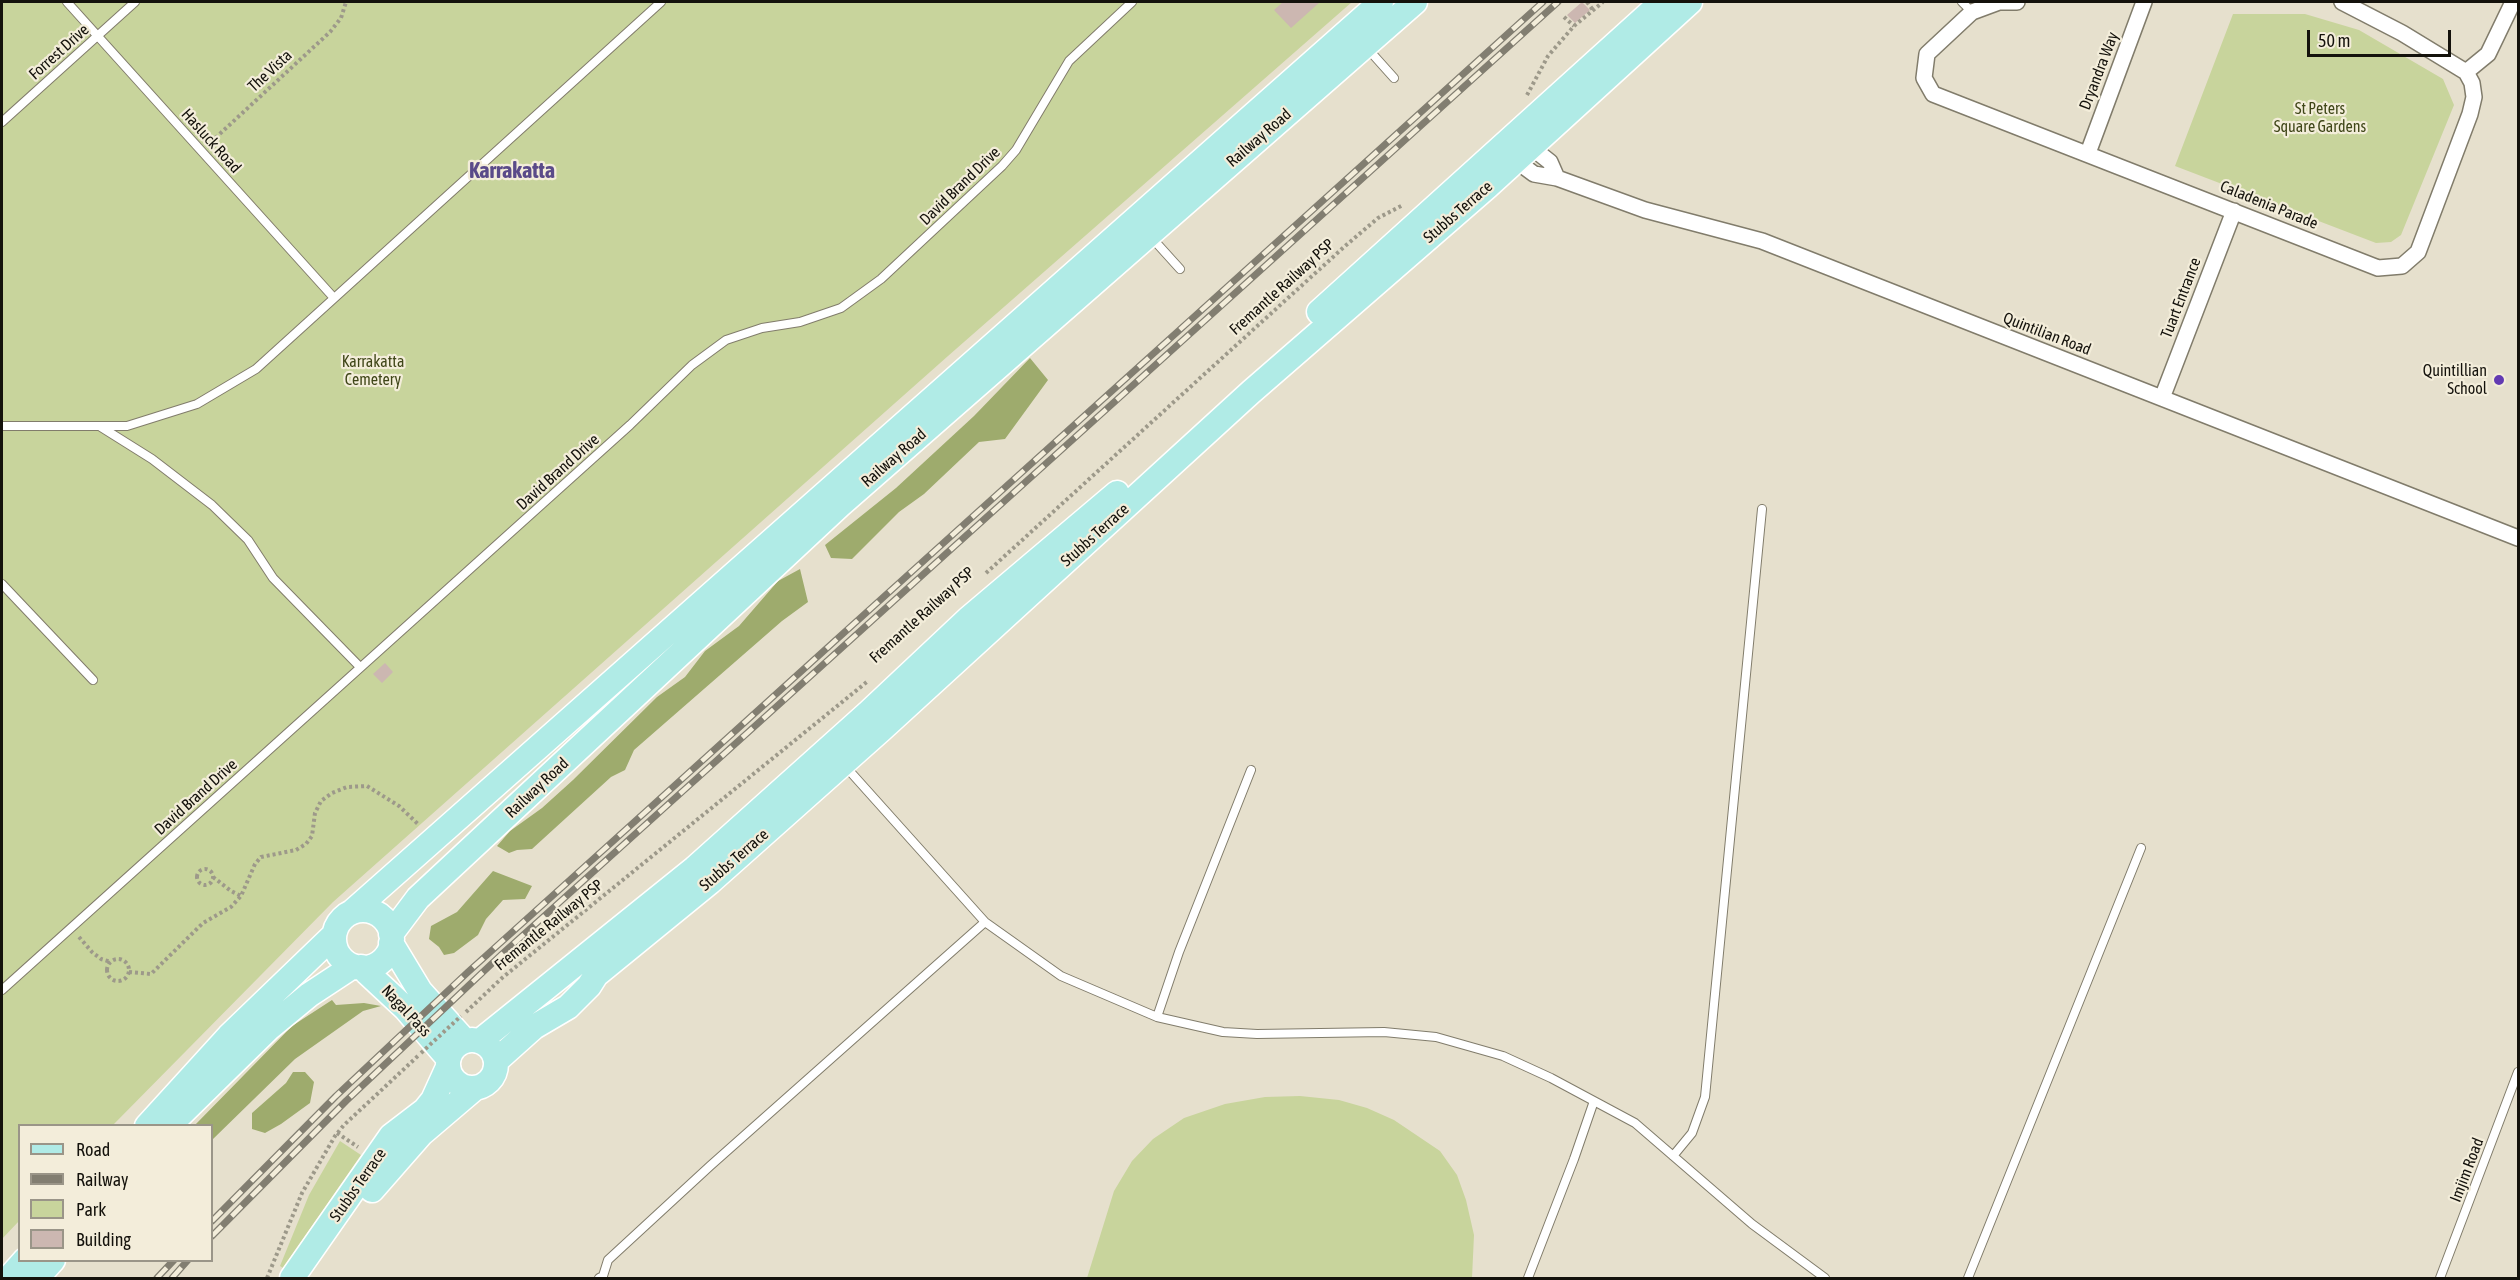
<!DOCTYPE html>
<style>
body{margin:0}
#map{position:relative;width:2520px;height:1280px;overflow:hidden;background:#e6e0cd;font-family:"Asap Condensed",sans-serif}
canvas{display:block}
.frame{position:absolute;inset:0;border:3px solid #14120c;pointer-events:none}
.legend{position:absolute;left:18px;top:1124px;width:195px;height:138px;box-sizing:border-box;background:#f3edda;border:2px solid #9a9588;margin:0;padding:8px 10px;list-style:none;font-size:18px;color:#14120c}
.legend li{display:flex;align-items:center;gap:12px;height:30px}
.legend b{width:30px;border:2px solid #9a9588}
.scale{position:absolute;left:2307px;top:30px;width:144px;height:27px;box-sizing:border-box;border:3px solid #14120c;border-top:0;padding-left:8px;font-size:18px;line-height:21px;white-space:nowrap;color:#14120c;-webkit-text-stroke:4px #f3edda;paint-order:stroke}
</style>
<div id="map">
<canvas width="2520" height="1280"></canvas>
<div class="frame"></div>
<ul class="legend">
<li><b style="height:8px;background:#b0ebe6"></b>Road</li>
<li><b style="height:8px;background:#827e71"></b>Railway</li>
<li><b style="height:16px;background:#c8d49c"></b>Park</li>
<li><b style="height:16px;background:#ccb7b1"></b>Building</li>
</ul>
<div class="scale">50 m</div>
</div>
<script>
const ctx = document.querySelector('canvas').getContext('2d');
ctx.lineJoin = 'round';
function paint(path, color) { ctx.fillStyle = color; ctx.fill(path, 'evenodd'); }
const shape = rows => new Path2D(rows.map(r => 'M' + r).join(''));
function trace(path, color, width, dash) { ctx.strokeStyle = color; ctx.lineWidth = width; ctx.lineCap = dash ? 'butt' : 'round'; ctx.setLineDash(dash || []); ctx.stroke(path); }
function drawText(font, color, halo, rows, align = 'center') {
  ctx.font = font + ' "Asap Condensed",sans-serif'; ctx.lineWidth = 4.5; ctx.setLineDash([]); ctx.textBaseline = 'middle'; ctx.strokeStyle = halo; ctx.fillStyle = color; for (const [text, x, y, turn = 0] of rows) {
    ctx.save(); ctx.translate(x, y); ctx.rotate((+turn || 0) * Math.PI / 180); ctx.textAlign = isNaN(turn) ? turn : align; if (halo) ctx.strokeText(text, 0, 0); ctx.fillText(text, 0, 0); ctx.restore();
  }
}
const green = shape([
 [2,2,1352,2,948,356,333,902,113,1125,20,1126,19,1221,2,1239],
 [2233,14,2305,14,2359,30,2443,79,2454,105,2401,235,2391,242,2376,243,2175,166],
 [1300,1096,1339,1100,1367,1108,1394,1120,1440,1151,1457,1175,1466,1200,1474,1235,1472,1278,1087,1278,1114,1191,1132,1161,1153,1139,1184,1118,1225,1104,1265,1097],
 [340,1141,361,1155,283,1268,280,1266,309,1195]
]);
const forest = shape([
 [1030,358,1048,380,1005,439,979,442,924,494,899,512,852,559,831,558,825,545,896,488,974,416],
 [800,569,808,602,782,621,634,750,625,770,611,777,532,849,517,850,509,853,497,846,510,831,542,808,573,780,657,697,685,677,705,651,739,626,778,581],
 [493,871,532,886,525,899,503,900,486,919,478,935,454,953,444,955,439,947,429,939,431,926,457,912],
 [332,1000,336,1005,364,1003,381,1006,363,1011,295,1059,212,1140,212,1126,195,1125,292,1026],
 [293,1072,305,1072,314,1082,310,1103,281,1124,265,1133,252,1129,252,1113,286,1083]
]);
const building = shape([
 [1283,2,1320,2,1291,28,1274,10],
 [1582,2,1590,10,1575,23,1567,15],
 [385,663,393,672,382,683,373,674]
]);
const path = shape([
 [1587,2,1593,10],
 [1564,17,1574,26],
 [1527,95,1548,56,1574,26,1603,2],
 [211,142,330,32,341,18,346,2],
 [986,573,1344,247,1378,218,1403,205],
 '197 877a8 8 0 1 1 16 0a8 8 0 1 1-16 0Z',
 [213,877,231,891,241,896],
 [79,937,92,952,101,959,111,962],
 '107 970a11 11 0 1 1 22 0a11 11 0 1 1-22 0Z',
 [129,972,151,974,203,923,231,907,241,896,255,864,261,857,296,850,306,844,312,836,315,813,321,801,332,793,347,787,367,786,399,806,419,825],
 [466,1012,502,978,868,681],
 [337,1133,358,1147],
 [267,1278,302,1193,335,1136,344,1125,419,1055]
]);
const service = shape([
 [67,2,334,298],
 [1962,2,1972,12],
 [1368,49,1394,78],
 [2,122,135,2],
 [1152,238,1180,269],
 [2,426,127,426,197,404,256,369,661,2],
 [101,427,152,459,212,505,248,540,273,578,360,667],
 [2,584,93,680],
 [846,767,985,922,1061,976,1157,1017,1223,1032,1257,1034,1384,1032,1436,1037,1503,1056,1551,1078,1635,1123,1752,1224,1825,1278],
 [2,990,630,425,692,365,726,340,762,328,800,322,841,308,881,279,1002,166,1016,150,1069,61,1132,2],
 [1157,1017,1179,952,1251,770],
 [1673,1156,1692,1133,1705,1097,1762,509],
 [599,1278,603,1276,608,1260,710,1166,985,922],
 [1528,1278,1574,1159,1594,1101],
 [1968,1278,2141,848],
 [2440,1278,2518,1072]
]);
const minor = shape([
 [2017,2,1999,2,1972,12,1927,54,1924,78,1933,94,2378,268,2402,266,2418,252,2470,114,2474,97,2472,83,2466,72,2402,33,2342,2],
 [2466,72,2488,54,2513,2],
 [1526,143,1550,162,1557,178],
 [2088,153,2144,2],
 [1511,157,1534,174,1557,178,1645,210,1762,241,2518,538],
 [2162,398,2234,211]
]);
const primary = shape([
 [1319,312,1662,2],
 '334 939a29 29 0 1 1 58 0a29 29 0 1 1-58 0Z',
 [353,911,1381,2],
 [391,934,418,898,840,505,1415,2],
 [391,943,420,991,465,1041],
 [361,967,405,1008,448,1058],
 '448 1064a24 24 0 1 1 48 0a24 24 0 1 1-48 0Z',
 [480,1041,695,868,868,713,968,619,1117,493],
 [496,1061,534,1027,568,1007,589,986,596,975,710,882,882,729,1251,392,1488,186,1690,2],
 [176,1119,269,1028,309,995,353,966],
 [147,1126,229,1036,334,935],
 [372,1190,421,1134,475,1088],
 [9,1278,25,1260],
 [37,1278,53,1260],
 [292,1278,391,1136,425,1110,433,1100,448,1067]
]);
const rail = shape([
 [212,1221,336,1096,468,972,1543,2],
 [212,1236,346,1101,501,955,1558,2],
 [157,1278,174,1260],
 [172,1278,188,1260]
]);
const pathBridge = shape([
 [421,1053,461,1016]
]);
const markers = [
 [2499,380,6,"#623ab2"]
];
const streetNames = [
 ["Forrest Drive",59,52,-42],
 ["The Vista",270,71,-43],
 ["Dryandra Way",2099,71,-69],
 ["Railway Road",1259,138,-41],
 ["Hasluck Road",211,141,48],
 ["David Brand Drive",960,186,-44],
 ["Caladenia Parade",2269,205,22],
 ["Stubbs Terrace",1458,212,-41],
 ["Fremantle Railway PSP",1282,287,-42],
 ["Tuart Entrance",2181,298,-69],
 ["Quintilian Road",2047,334,21],
 ["Railway Road",894,458,-41],
 ["David Brand Drive",558,472,-42],
 ["Stubbs Terrace",1095,535,-42],
 ["Fremantle Railway PSP",922,615,-42],
 ["Railway Road",537,788,-43],
 ["David Brand Drive",196,797,-42],
 ["Stubbs Terrace",734,860,-41],
 ["Fremantle Railway PSP",549,925,-39],
 ["Nagal Pass",406,1011,47],
 ["Imjim Road",2467,1170,-69],
 ["Stubbs Terrace",358,1185,-55]
];
const parkNames = [
 ["St Peters",2320,109],
 ["Square Gardens",2320,127],
 ["Karrakatta",373,362],
 ["Cemetery",373,380]
];
const poiNames = [
 ["Quintillian",2487,371],
 ["School",2487,389]
];
const districtNames = [
 ["Karrakatta",512,171]
];
paint(green, '#c8d49c');
paint(forest, '#9eab6d');
paint(building, '#ccb7b1');
trace(service, '#817c6b', 10);
trace(minor, '#817c6b', 18);
trace(primary, '#fff', 27);
trace(path, '#9d998a', 4, [3, 3]);
trace(service, '#fff', 8);
trace(minor, '#fff', 15);
trace(primary, '#b0ebe6', 24);
trace(rail, '#827e71', 7);
trace(rail, '#f3edda', 4.5, [14]);
trace(pathBridge, '#9d998a', 4, [3, 3]);
for (const [x, y, r, color] of markers) { const dot = new Path2D(); dot.arc(x, y, r, 0, 2 * Math.PI); ctx.fillStyle = color; ctx.fill(dot); trace(dot, '#f3edda', 2); }
drawText('16px', '#14120c', '#f3edda', streetNames);
drawText('16px', '#3f4618', '#f3edda', parkNames);
drawText('16px', '#14120c', '#f3edda', poiNames, 'right');
drawText('bold 22px', '#5a4b89', '#f3edda', districtNames);
</script>
